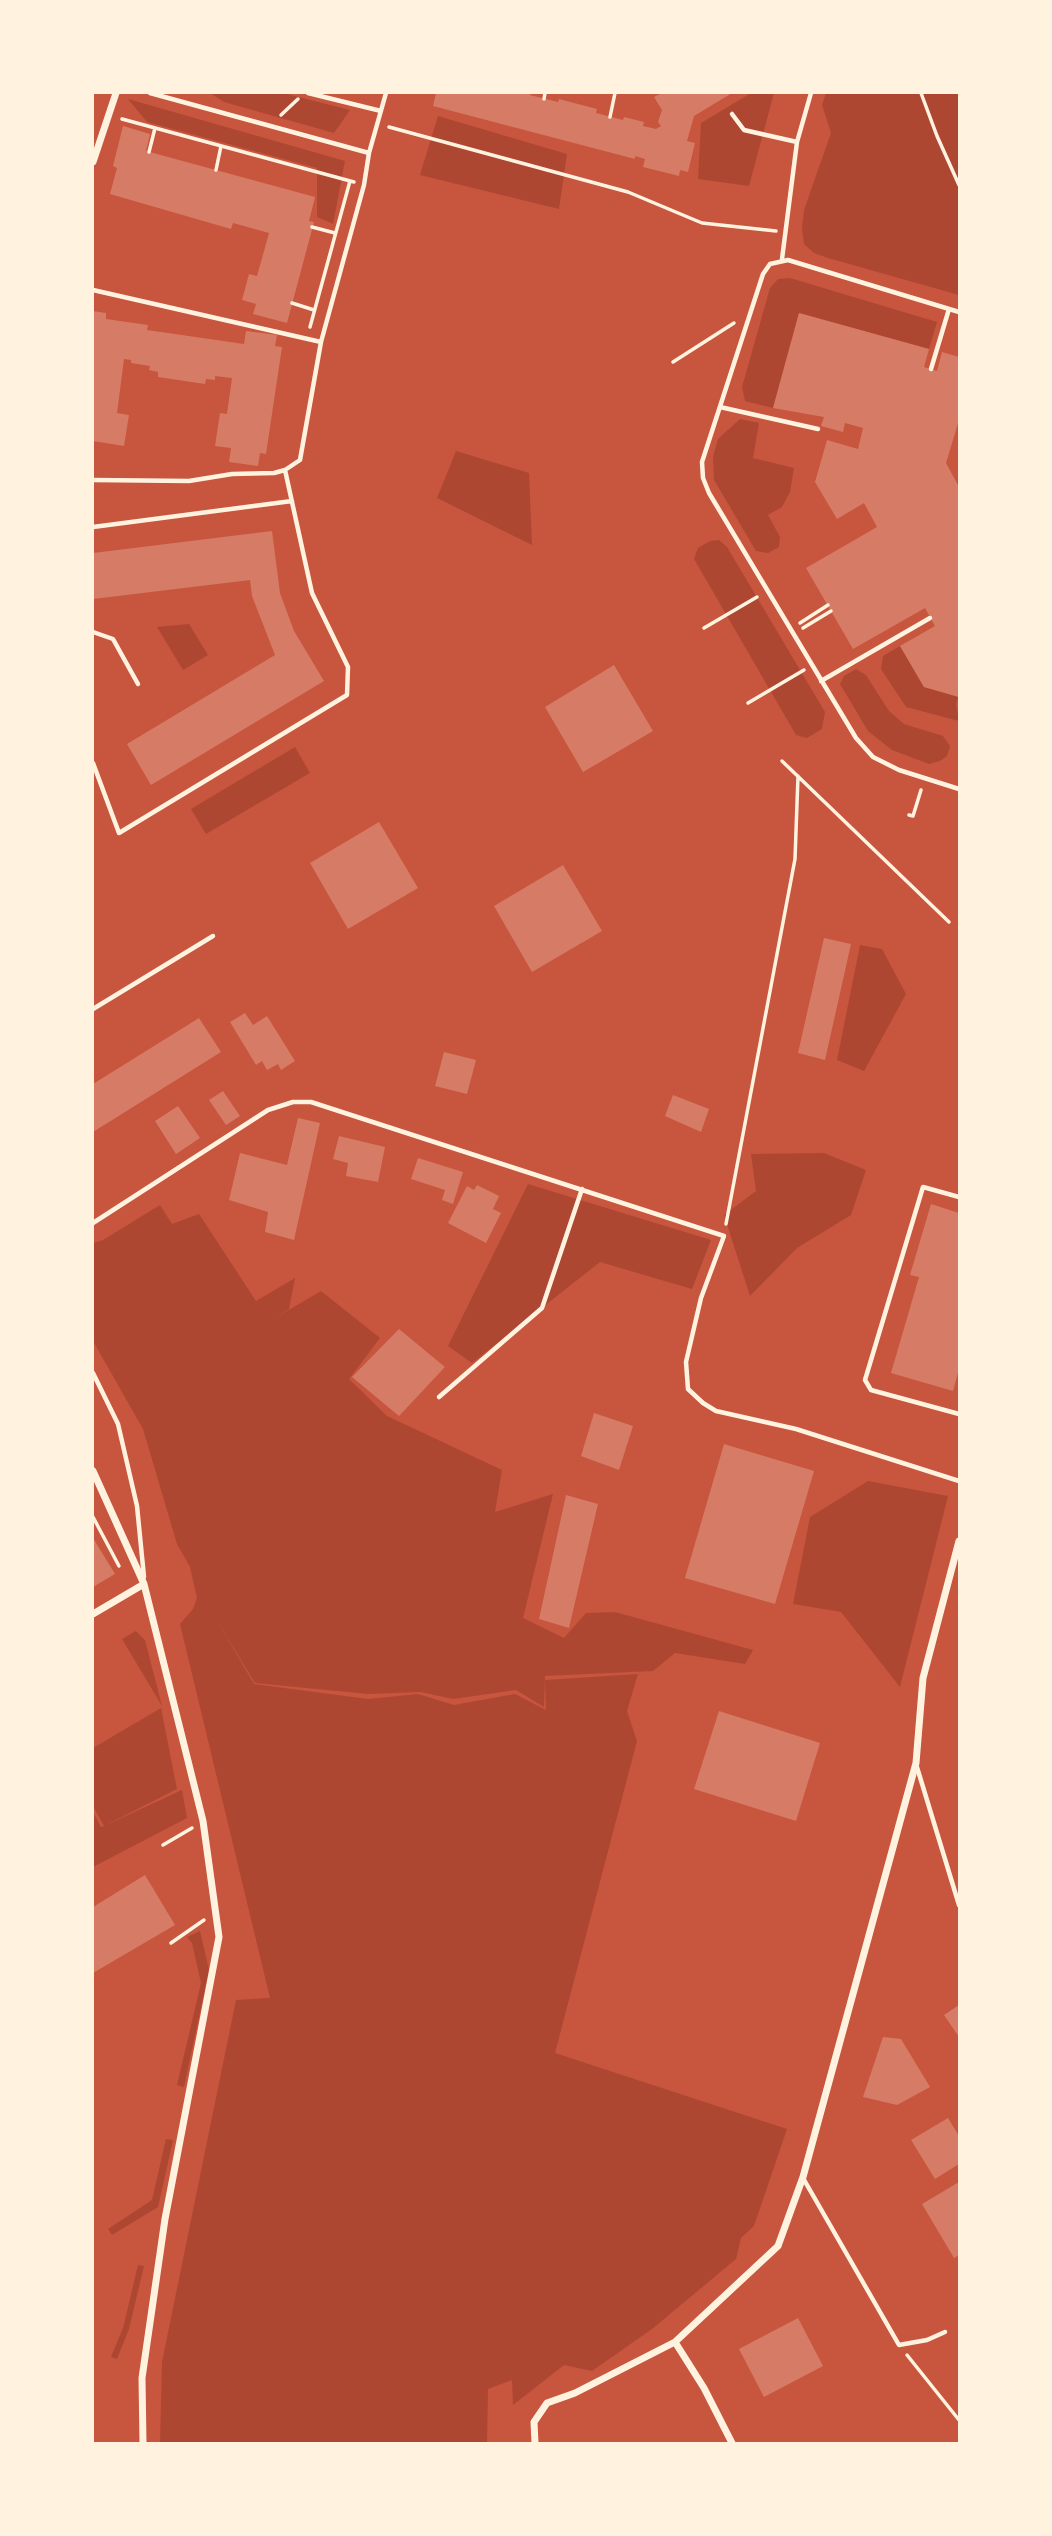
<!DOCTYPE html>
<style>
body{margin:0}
#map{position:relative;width:1052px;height:2536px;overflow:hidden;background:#c8553d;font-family:Lato,sans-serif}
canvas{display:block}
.frame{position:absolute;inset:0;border:94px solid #fff3e0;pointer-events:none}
</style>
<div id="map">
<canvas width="1052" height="2536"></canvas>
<div class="frame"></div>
</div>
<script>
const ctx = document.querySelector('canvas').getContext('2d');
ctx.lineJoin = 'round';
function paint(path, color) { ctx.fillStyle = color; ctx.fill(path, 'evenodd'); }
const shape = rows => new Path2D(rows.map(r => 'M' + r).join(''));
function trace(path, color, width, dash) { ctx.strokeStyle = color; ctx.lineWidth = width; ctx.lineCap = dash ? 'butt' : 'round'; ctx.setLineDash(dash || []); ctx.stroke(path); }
const green = shape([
 [210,93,283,93,350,110,334,133,224,102],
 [751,93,774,93,749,186,698,179,701,123],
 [826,93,959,93,959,295,828,258,814,253,804,244,802,228,804,210,831,133,822,105],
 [128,99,345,161,333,224,317,217,317,168,147,122],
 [438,116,567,154,559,209,420,175],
 [790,278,937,322,929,349,799,313,773,408,745,401,742,387,770,288,778,279],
 [740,419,759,423,753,458,794,468,790,492,782,507,768,515,780,537,779,547,768,553,756,551,714,480,713,457,718,439],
 [456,451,529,473,532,545,437,498],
 [719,540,727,547,825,712,822,729,807,738,796,735,694,559,698,548,710,541],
 [189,624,208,655,183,670,157,627],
 [900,646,924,687,958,697,956,704,959,721,906,707,881,669,883,656],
 [856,669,866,675,889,711,904,724,943,736,950,746,947,756,940,761,929,764,892,750,868,731,840,684,844,676],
 [295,747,310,773,206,834,191,809],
 [860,945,882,949,906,994,864,1071,837,1060],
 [824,1153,866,1170,851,1215,797,1248,750,1296,724,1215,756,1191,751,1154],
 [528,1184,711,1240,692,1289,600,1262,472,1363,448,1346],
 [160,1205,172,1224,199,1214,256,1301,295,1278,289,1309,275,1318,321,1291,380,1338,349,1379,387,1416,502,1470,495,1512,553,1494,523,1618,564,1638,586,1613,615,1612,753,1650,745,1664,675,1653,653,1671,545,1676,544,1707,516,1690,453,1699,421,1692,368,1694,255,1683,216,1619,254,1684,368,1699,418,1694,454,1705,515,1694,546,1710,545,1680,638,1674,627,1711,637,1741,555,2053,787,2129,754,2226,741,2238,736,2259,652,2329,592,2371,564,2365,513,2405,512,2380,488,2389,487,2443,160,2443,162,2362,236,2000,270,1998,180,1624,193,1609,197,1598,190,1567,177,1544,143,1429,93,1341,93,1243,103,1240],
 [868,1481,948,1496,900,1687,841,1612,793,1604,810,1517],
 [136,1631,145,1640,162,1706,122,1639],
 [161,1708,177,1789,104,1826,182,1790,187,1818,93,1867,93,1812,101,1827,104,1826,93,1806,93,1748],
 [200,1931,209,1970,184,2087,177,2085,201,1983,192,1943,187,1937],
 [166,2139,173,2140,158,2207,112,2235,108,2229,152,2200],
 [138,2265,144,2266,129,2329,117,2359,111,2357,123,2328]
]);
const building = shape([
 [436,93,531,93,530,95,558,102,559,99,597,109,596,113,623,120,624,117,644,122,643,126,656,129,661,126,658,122,662,110,654,97,662,93,732,93,694,116,687,141,695,143,688,172,680,170,679,176,643,167,645,159,635,156,635,159,433,106],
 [123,126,150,134,146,151,315,197,309,221,314,222,287,323,253,314,256,304,242,300,249,274,257,276,269,233,233,223,231,229,110,194,117,168,113,166],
 [93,311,106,313,106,319,148,325,147,330,244,344,246,331,277,335,275,346,282,347,279,367,266,454,260,453,258,466,229,462,231,448,215,446,220,413,227,414,232,378,215,376,215,380,206,379,205,384,158,377,158,372,149,370,150,366,131,363,131,360,124,359,117,413,129,415,124,446,93,441],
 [799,313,929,349,924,367,937,371,942,352,959,357,959,420,946,463,959,487,959,697,924,687,900,646,935,626,925,608,853,649,806,568,877,527,864,503,837,519,815,482,827,440,858,449,863,428,845,423,843,432,821,426,824,417,773,408],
 [272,531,280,593,294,631,324,681,151,785,127,744,275,655,252,596,250,580,93,599,93,553],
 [614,665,653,731,583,772,545,707],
 [379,822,418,888,348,929,310,863],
 [563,865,602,931,532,972,494,906],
 [824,938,851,944,825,1060,798,1053],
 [245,1013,253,1025,267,1016,295,1061,281,1070,278,1064,267,1070,262,1061,256,1065,230,1022],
 [199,1018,221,1052,93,1132,93,1084],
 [444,1052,476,1060,467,1094,435,1086],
 [223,1091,240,1116,226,1125,209,1100],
 [673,1095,709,1109,701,1132,665,1116],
 [178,1106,200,1138,176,1154,155,1121],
 [298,1118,320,1123,294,1240,265,1232,268,1212,229,1200,240,1153,287,1165],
 [339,1136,385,1147,378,1182,346,1176,348,1163,333,1159],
 [418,1158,463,1172,453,1204,442,1200,445,1190,411,1179],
 [477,1185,499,1196,493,1209,501,1213,486,1243,448,1223,467,1186,474,1190],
 [931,1204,959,1213,959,1369,953,1391,891,1373,919,1277,910,1275],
 [399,1329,445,1367,399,1416,352,1377],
 [594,1413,633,1426,619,1470,581,1456],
 [724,1444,814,1471,775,1604,685,1578],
 [566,1495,598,1504,569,1628,539,1619],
 [93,1538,115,1574,93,1587],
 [719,1711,820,1743,796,1821,694,1789],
 [145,1875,175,1925,93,1973,93,1907],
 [959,2005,959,2037,944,2015],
 [883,2037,901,2039,930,2087,897,2105,863,2097],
 [948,2118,959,2136,959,2164,935,2179,911,2140],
 [959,2182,959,2255,954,2258,922,2204],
 [798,2318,823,2366,764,2397,739,2349]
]);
const path = shape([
 [921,93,937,136,959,185],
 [544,99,545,93],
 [281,115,298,99],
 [610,117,615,93],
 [122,119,354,182],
 [389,127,628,192,702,223,776,231],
 [149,152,155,128],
 [216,170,221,146],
 [312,227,335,233],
 [292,303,314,310],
 [310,327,350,181],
 [673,362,734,323],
 [800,623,828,605],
 [704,628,757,597],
 [803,628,831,611],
 [748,703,804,670],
 [782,761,949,922],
 [909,815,913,816,921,790],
 [726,1224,795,859,798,776],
 [93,1517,119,1566],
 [163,1845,192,1828],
 [171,1943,204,1920],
 [907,2355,959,2420]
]);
const service = shape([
 [150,93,369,153],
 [308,93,381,111],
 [732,114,744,130,797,142],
 [782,259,797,142,811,93],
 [93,290,321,342],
 [959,312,788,260,770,264,763,274,702,462,703,478,709,493,856,738,873,757,899,770,959,789],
 [931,369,949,309],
 [720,407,818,429],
 [93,480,189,481,232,474,274,473,285,470,300,460,321,342,364,185,369,153,386,93],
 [93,527,292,501],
 [93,632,113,639,138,684],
 [821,681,930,618],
 [93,763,119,833,347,695,348,667,312,593,285,470],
 [93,1009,213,936],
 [959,1197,923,1187,865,1380,871,1390,959,1414],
 [93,1223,268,1110,293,1102,311,1102,724,1236,701,1298,686,1362,688,1389,703,1403,716,1411,796,1429,959,1481],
 [93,1373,118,1424,137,1506,144,1577],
 [439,1397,542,1308,582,1189],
 [916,1764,959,1905],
 [803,2178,899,2345,927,2340,945,2332]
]);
const minor = shape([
 [93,162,116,93],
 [93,1471,144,1584,203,1821,219,1937,165,2219,142,2378,143,2443],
 [93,1614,144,1584],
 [535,2443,534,2422,547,2403,575,2393,675,2342],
 [732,2443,704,2388,675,2342,778,2246,803,2177,916,1763,923,1678,959,1541]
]);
paint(green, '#ae4732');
paint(building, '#d67c66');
trace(path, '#fff3e0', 3.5);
trace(service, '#fff3e0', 4.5);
trace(minor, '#fff3e0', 7);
</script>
